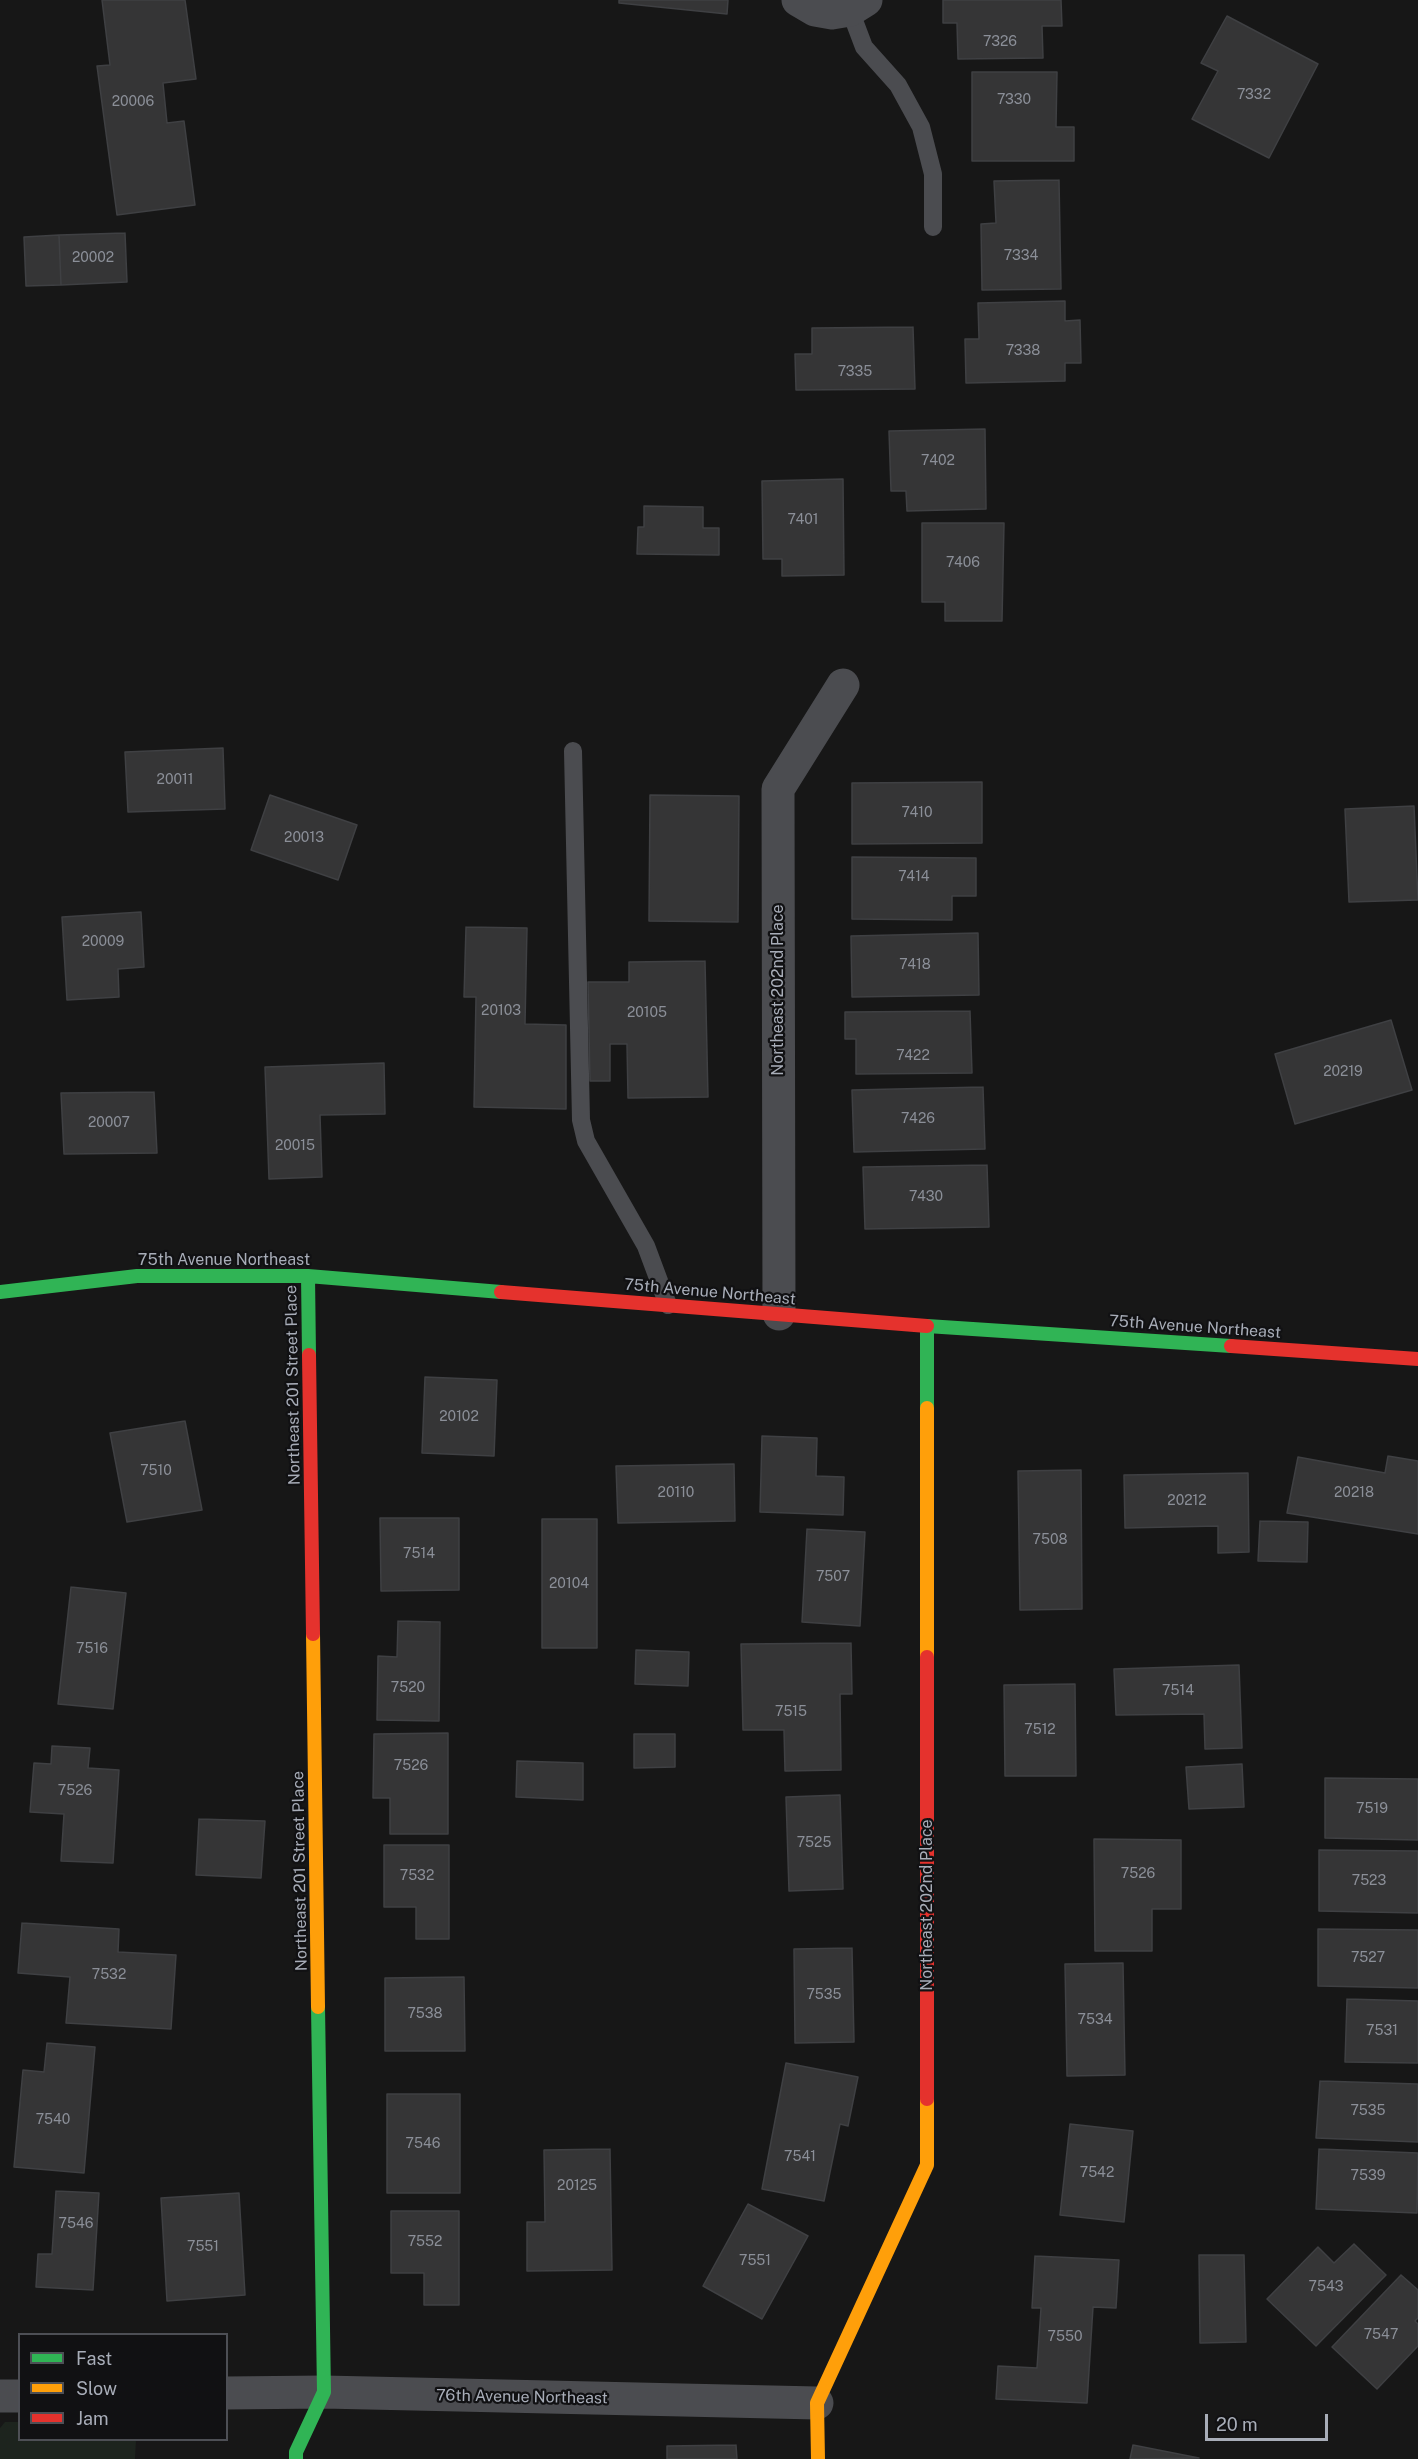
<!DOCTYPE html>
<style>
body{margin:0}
#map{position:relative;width:1418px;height:2459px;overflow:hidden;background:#171717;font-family:"Public Sans",sans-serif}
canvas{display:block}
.legend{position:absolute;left:18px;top:2333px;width:210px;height:108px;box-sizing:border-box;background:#111113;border:2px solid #4d4f55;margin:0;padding:8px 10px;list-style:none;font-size:18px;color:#a8adb8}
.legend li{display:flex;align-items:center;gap:12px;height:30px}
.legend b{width:30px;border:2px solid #4d4f55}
.scale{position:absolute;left:1205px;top:2414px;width:123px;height:27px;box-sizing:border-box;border:3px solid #a8adb8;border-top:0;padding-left:8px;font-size:18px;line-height:21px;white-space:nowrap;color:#a8adb8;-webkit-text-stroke:4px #111113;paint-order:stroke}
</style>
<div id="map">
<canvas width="1418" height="2459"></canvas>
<ul class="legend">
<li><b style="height:8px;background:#30b455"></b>Fast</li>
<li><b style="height:8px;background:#ff9f0a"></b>Slow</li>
<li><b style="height:8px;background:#e5322d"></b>Jam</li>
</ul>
<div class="scale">20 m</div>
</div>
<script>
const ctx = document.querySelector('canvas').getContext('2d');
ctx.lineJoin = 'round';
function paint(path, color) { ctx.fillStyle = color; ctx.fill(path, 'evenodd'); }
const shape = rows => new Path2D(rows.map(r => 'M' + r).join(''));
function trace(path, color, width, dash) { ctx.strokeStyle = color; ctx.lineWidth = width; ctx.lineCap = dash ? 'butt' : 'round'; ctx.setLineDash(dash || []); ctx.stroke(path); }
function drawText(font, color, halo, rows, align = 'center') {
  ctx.font = font + ' "Public Sans",sans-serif'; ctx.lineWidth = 4.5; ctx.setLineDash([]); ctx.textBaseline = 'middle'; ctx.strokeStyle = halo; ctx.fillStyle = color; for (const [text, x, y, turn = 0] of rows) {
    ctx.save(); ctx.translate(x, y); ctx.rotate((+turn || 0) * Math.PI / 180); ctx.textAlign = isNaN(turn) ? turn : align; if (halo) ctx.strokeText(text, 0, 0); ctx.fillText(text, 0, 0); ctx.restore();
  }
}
const green = shape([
 [5,2422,19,2422,20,2440,136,2440,135,2459,0,2459,0,2428]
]);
const building = shape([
 [102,0,185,0,196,79,163,83,167,123,184,121,195,205,117,215,97,66,110,65,102,0],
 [619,0,728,0,727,14,619,3,619,0],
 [943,0,1061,0,1062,26,1042,26,1043,58,958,59,957,23,943,23,943,0],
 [1227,16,1318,64,1269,158,1192,119,1218,71,1201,63,1227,16],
 [972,72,1057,72,1056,127,1074,127,1074,161,972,161,972,72],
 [1059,180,1061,289,982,290,981,224,996,223,994,181,1059,180],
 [125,233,127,282,61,285,59,235,125,233],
 [59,235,61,285,26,286,24,237,59,235],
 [1065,301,1065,321,1080,320,1081,363,1065,363,1065,381,966,383,965,339,979,339,978,303,1065,301],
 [913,327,915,389,796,390,795,354,812,354,812,328,913,327],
 [985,429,986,509,907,511,906,491,891,491,889,431,985,429],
 [843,479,844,575,782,576,782,559,763,559,762,481,843,479],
 [644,506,703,507,703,528,719,528,719,555,637,554,638,527,644,527,644,506],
 [922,523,1004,523,1002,621,945,621,945,602,922,602,922,523],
 [223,748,225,809,128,812,125,752,223,748],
 [982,782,982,843,852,844,852,783,982,782],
 [270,795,357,825,338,880,251,850,270,795],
 [650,795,739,796,738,922,649,921,650,795],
 [1414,806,1418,900,1349,902,1345,809,1414,806],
 [852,857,976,858,976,896,952,896,952,920,852,919,852,857],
 [141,912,144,967,118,969,119,997,67,1000,62,917,141,912],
 [466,927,527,928,525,1024,566,1025,566,1109,474,1107,476,997,464,997,466,927],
 [978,933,979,995,852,997,851,936,978,933],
 [705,961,708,1097,628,1098,627,1044,610,1044,610,1081,590,1081,588,982,629,982,629,962,705,961],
 [970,1011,972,1073,856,1074,856,1039,845,1039,845,1012,970,1011],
 [1391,1020,1412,1090,1295,1124,1275,1054,1391,1020],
 [384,1063,385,1114,320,1115,322,1177,269,1179,265,1067,384,1063],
 [983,1087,985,1149,854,1152,852,1090,983,1087],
 [154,1092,157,1153,64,1154,61,1093,154,1092],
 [987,1165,989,1227,865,1229,863,1167,987,1165],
 [425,1377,497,1380,494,1456,422,1453,425,1377],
 [185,1421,202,1510,127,1522,110,1433,185,1421],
 [762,1436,817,1438,816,1476,844,1477,843,1515,760,1512,762,1436],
 [1388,1456,1418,1461,1418,1534,1287,1513,1298,1457,1385,1473,1388,1456],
 [734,1464,735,1521,618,1523,616,1466,734,1464],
 [1081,1470,1082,1609,1020,1610,1018,1471,1081,1470],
 [1248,1473,1249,1552,1218,1553,1218,1526,1125,1528,1124,1475,1248,1473],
 [380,1518,459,1518,459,1590,381,1591,380,1518],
 [542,1519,597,1519,597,1648,542,1648,542,1519],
 [1260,1521,1308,1522,1307,1562,1258,1561,1260,1521],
 [807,1529,865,1532,860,1626,802,1622,807,1529],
 [71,1587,126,1593,113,1709,58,1704,71,1587],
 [398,1621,440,1622,439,1721,377,1720,378,1656,397,1657,398,1621],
 [851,1643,852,1694,840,1694,841,1770,785,1771,784,1730,743,1730,741,1644,851,1643],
 [636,1650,689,1652,688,1686,635,1684,636,1650],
 [1239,1665,1242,1748,1205,1749,1204,1714,1116,1715,1114,1669,1239,1665],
 [1075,1684,1076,1776,1005,1776,1004,1685,1075,1684],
 [448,1733,448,1834,390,1834,390,1798,373,1798,374,1734,448,1733],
 [634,1734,675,1734,675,1767,634,1768,634,1734],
 [52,1746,90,1748,88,1768,119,1770,113,1863,61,1861,64,1814,30,1812,34,1763,51,1764,52,1746],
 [517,1761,583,1763,583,1800,516,1797,517,1761],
 [1242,1764,1244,1807,1189,1809,1186,1767,1242,1764],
 [1325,1778,1418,1779,1418,1840,1325,1838,1325,1778],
 [840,1795,843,1889,789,1891,786,1797,840,1795],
 [199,1819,265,1821,261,1878,196,1875,199,1819],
 [1094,1839,1181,1840,1181,1909,1152,1909,1152,1951,1095,1951,1094,1839],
 [384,1845,449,1845,449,1939,416,1939,416,1907,384,1907,384,1845],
 [1319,1850,1418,1851,1418,1913,1319,1911,1319,1850],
 [22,1923,119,1929,118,1952,176,1955,171,2029,66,2023,70,1977,18,1973,22,1923],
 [1318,1929,1418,1930,1418,1988,1318,1986,1318,1929],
 [852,1948,854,2042,795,2043,794,1949,852,1948],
 [1123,1963,1125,2075,1067,2076,1065,1964,1123,1963],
 [464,1977,465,2051,385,2051,385,1978,464,1977],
 [1347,1999,1418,2001,1418,2063,1345,2062,1347,1999],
 [47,2043,95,2047,84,2173,14,2167,23,2070,44,2072,47,2043],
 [786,2063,858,2077,848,2126,840,2124,824,2201,762,2189,786,2063],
 [1320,2081,1418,2084,1418,2142,1316,2138,1320,2081],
 [387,2094,460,2094,460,2193,387,2193,387,2094],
 [1070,2124,1133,2131,1124,2222,1060,2215,1070,2124],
 [610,2149,612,2270,527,2271,527,2222,545,2222,544,2150,610,2149],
 [1319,2149,1418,2153,1417,2213,1316,2209,1319,2149],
 [56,2191,99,2193,93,2290,36,2287,38,2254,52,2254,56,2191],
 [239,2193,245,2295,167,2301,161,2198,239,2193],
 [748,2204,808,2236,762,2319,703,2286,748,2204],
 [391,2211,459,2211,459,2305,424,2305,424,2273,391,2273,391,2211],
 [1354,2244,1386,2275,1316,2346,1267,2299,1318,2247,1334,2263,1354,2244],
 [1199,2255,1244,2255,1246,2342,1200,2343,1199,2255],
 [1035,2256,1119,2260,1116,2308,1093,2307,1087,2403,996,2399,998,2366,1037,2368,1041,2308,1032,2308,1035,2256],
 [1401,2275,1418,2290,1418,2318,1415,2321,1418,2324,1418,2346,1377,2389,1332,2347,1401,2275],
 [736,2445,737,2459,667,2459,667,2446,736,2445],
 [1133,2445,1199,2458,1130,2459,1133,2445]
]);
const lane = shape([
 [850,10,864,47,898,85,921,127,933,174,933,227],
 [573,751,581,1120,586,1141,646,1246,668,1305]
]);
const street = shape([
 [798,0,815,10,832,13,850,10,866,0],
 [779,1314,778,789,843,685],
 [226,2393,324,2392,817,2403],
 [0,2396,20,2396]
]);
const fast = shape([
 [308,1276,309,1355],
 [0,1292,137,1276,308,1276,501,1292],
 [927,1326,1231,1346],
 [927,1326,927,1408],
 [296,2459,296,2452,324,2392,318,2007]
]);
const slow = shape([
 [927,1408,927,1657],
 [313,1634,318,2007],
 [818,2459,817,2403,927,2165,927,2099]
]);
const jam = shape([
 [501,1292,927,1326],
 [1231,1346,1418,1359],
 [309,1355,313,1634],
 [927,1657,927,2099]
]);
const numberNames = [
 ["7326",1000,42],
 ["7332",1254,95],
 ["7330",1014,100],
 ["20006",133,102],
 ["7334",1021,256],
 ["20002",93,258],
 ["7338",1023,351],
 ["7335",855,372],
 ["7402",938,461],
 ["7401",803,520],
 ["7406",963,563],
 ["20011",175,780],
 ["7410",917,813],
 ["20013",304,838],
 ["7414",914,877],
 ["20009",103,942],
 ["7418",915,965],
 ["20103",501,1011],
 ["20105",647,1013],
 ["7422",913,1056],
 ["20219",1343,1072],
 ["7426",918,1119],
 ["20007",109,1123],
 ["20015",295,1146],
 ["7430",926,1197],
 ["20102",459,1417],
 ["7510",156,1471],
 ["20110",676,1493],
 ["20218",1354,1493],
 ["20212",1187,1501],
 ["7508",1050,1540],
 ["7514",419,1554],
 ["7507",833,1577],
 ["20104",569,1584],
 ["7516",92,1649],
 ["7520",408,1688],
 ["7514",1178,1691],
 ["7515",791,1712],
 ["7512",1040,1730],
 ["7526",411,1766],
 ["7526",75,1791],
 ["7519",1372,1809],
 ["7525",814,1843],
 ["7526",1138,1874],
 ["7532",417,1876],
 ["7523",1369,1881],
 ["7527",1368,1958],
 ["7532",109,1975],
 ["7535",824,1995],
 ["7538",425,2014],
 ["7534",1095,2020],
 ["7531",1382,2031],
 ["7535",1368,2111],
 ["7540",53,2120],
 ["7546",423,2144],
 ["7541",800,2157],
 ["7542",1097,2173],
 ["7539",1368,2176],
 ["20125",577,2186],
 ["7546",76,2224],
 ["7552",425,2242],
 ["7551",203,2247],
 ["7551",755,2261],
 ["7543",1326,2287],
 ["7547",1381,2335],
 ["7550",1065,2337]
];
const streetNames = [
 ["Northeast 202nd Place",778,990,-90],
 ["75th Avenue Northeast",224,1260],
 ["75th Avenue Northeast",710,1292,5],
 ["75th Avenue Northeast",1195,1327,4],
 ["Northeast 201 Street Place",293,1385,-91],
 ["Northeast 201 Street Place",300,1871,-91],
 ["Northeast 202nd Place",927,1905,-90],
 ["76th Avenue Northeast",522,2397,1]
];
paint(green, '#1d241e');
paint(building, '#353536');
trace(building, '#3f4043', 1.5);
trace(lane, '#4b4c50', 18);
trace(street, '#4b4c50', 33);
trace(fast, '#30b455', 14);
trace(slow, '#ff9f0a', 14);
trace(jam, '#e5322d', 14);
drawText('14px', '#8b8f98', null, numberNames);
drawText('16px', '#a8adb8', '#111113', streetNames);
</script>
